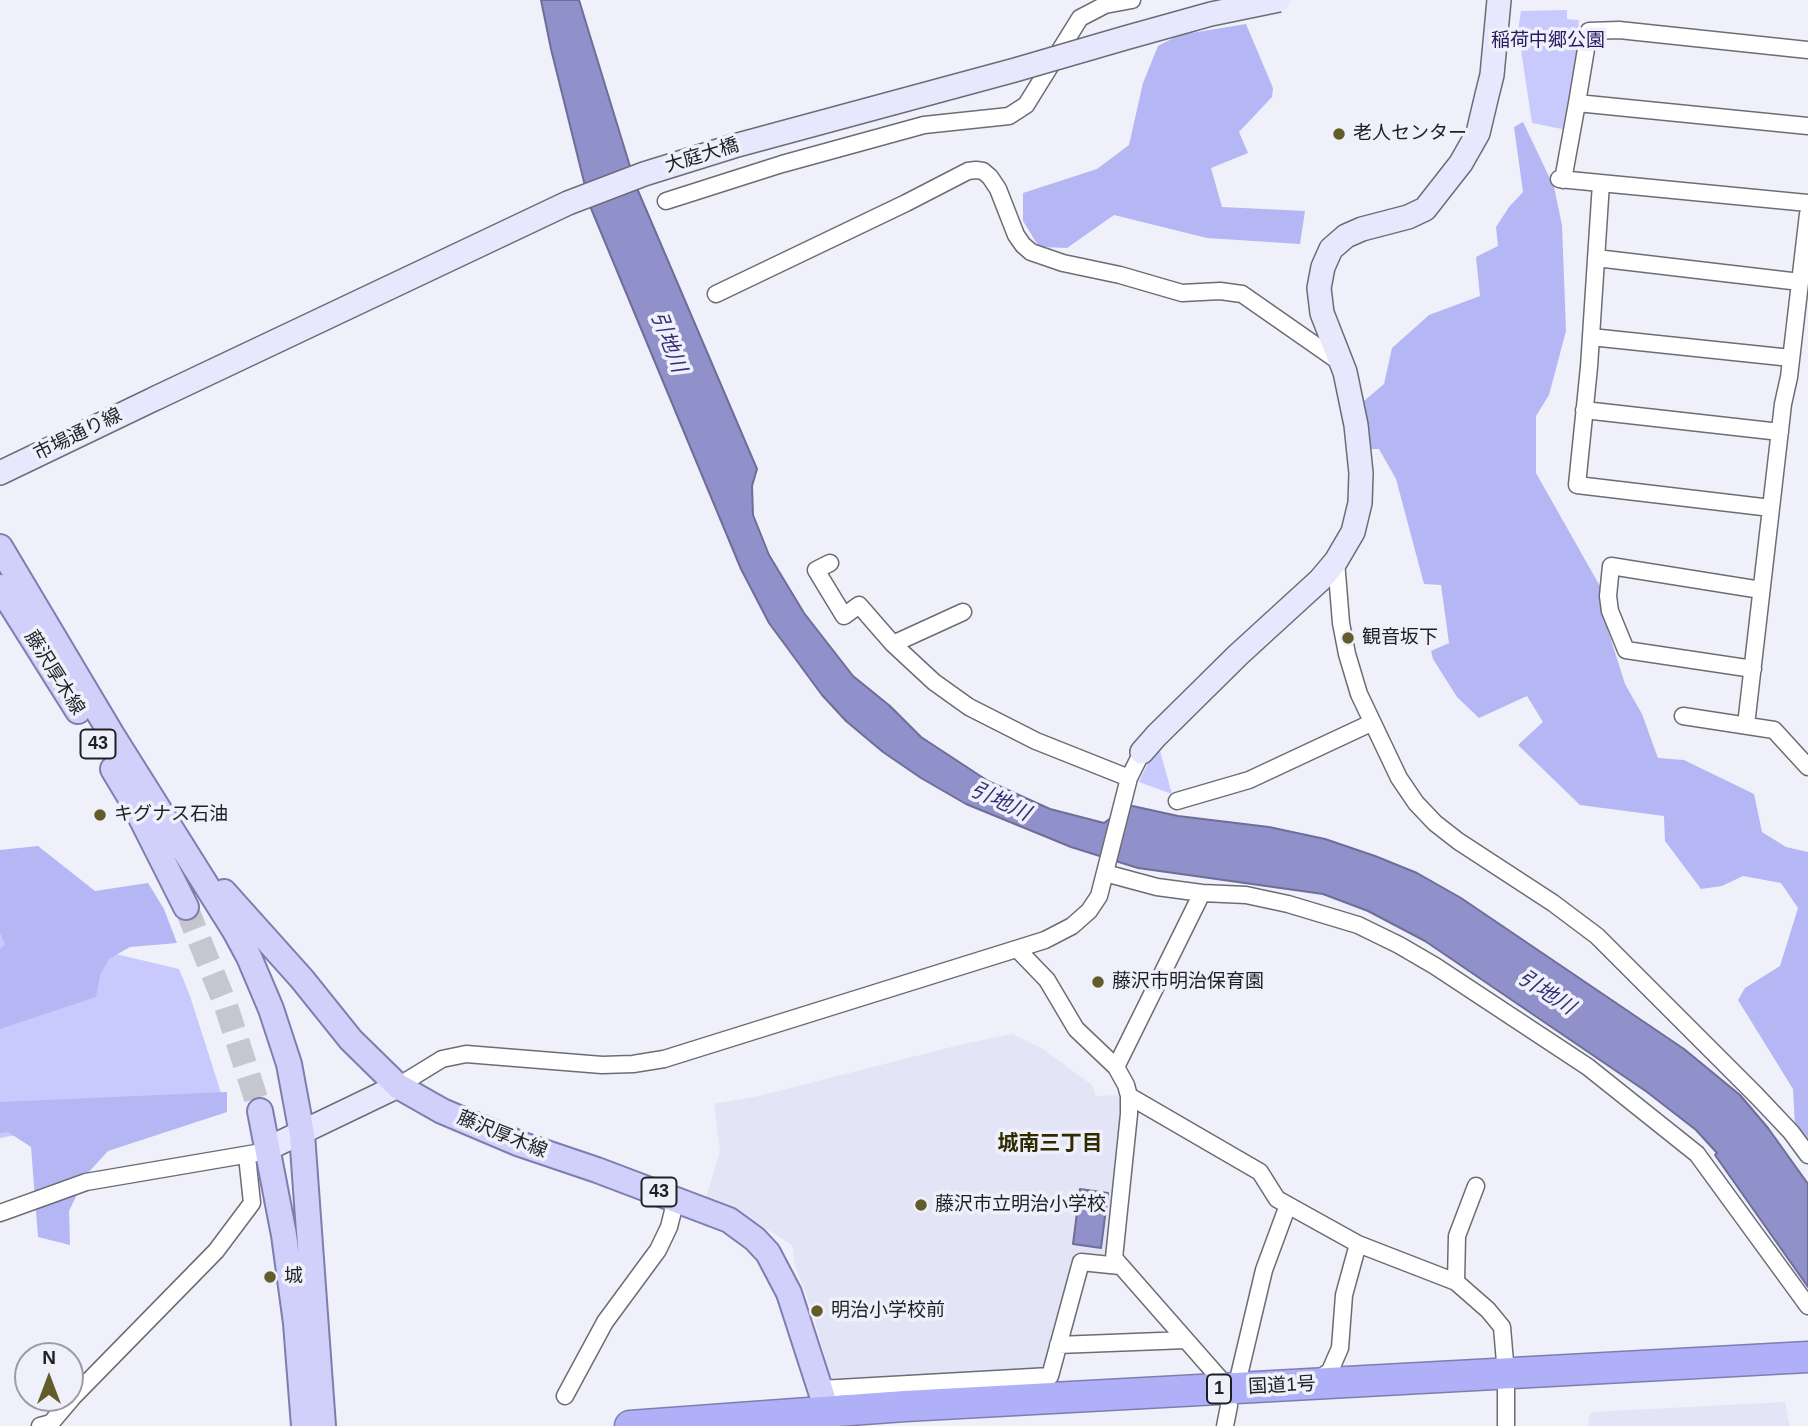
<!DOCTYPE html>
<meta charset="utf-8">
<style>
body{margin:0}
#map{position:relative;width:1808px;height:1426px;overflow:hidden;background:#eff0fa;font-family:Helvetica,sans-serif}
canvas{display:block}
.north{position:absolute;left:14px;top:1342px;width:70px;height:70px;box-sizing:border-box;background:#eff0fa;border:2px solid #9c9da4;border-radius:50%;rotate:0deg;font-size:19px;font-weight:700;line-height:28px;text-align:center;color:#1f2023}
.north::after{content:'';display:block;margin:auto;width:24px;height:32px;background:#615c28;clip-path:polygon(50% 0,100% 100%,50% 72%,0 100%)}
</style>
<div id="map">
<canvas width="1808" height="1426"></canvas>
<div class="north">N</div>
</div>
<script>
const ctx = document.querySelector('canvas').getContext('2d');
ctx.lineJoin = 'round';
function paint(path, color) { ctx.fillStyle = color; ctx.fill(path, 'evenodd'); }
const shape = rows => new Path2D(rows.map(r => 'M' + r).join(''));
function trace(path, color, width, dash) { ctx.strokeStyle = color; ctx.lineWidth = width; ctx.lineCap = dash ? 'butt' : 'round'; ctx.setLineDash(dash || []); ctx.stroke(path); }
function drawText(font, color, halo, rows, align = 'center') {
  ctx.font = font + ' Helvetica,"Noto Sans JP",sans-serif'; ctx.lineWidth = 7; ctx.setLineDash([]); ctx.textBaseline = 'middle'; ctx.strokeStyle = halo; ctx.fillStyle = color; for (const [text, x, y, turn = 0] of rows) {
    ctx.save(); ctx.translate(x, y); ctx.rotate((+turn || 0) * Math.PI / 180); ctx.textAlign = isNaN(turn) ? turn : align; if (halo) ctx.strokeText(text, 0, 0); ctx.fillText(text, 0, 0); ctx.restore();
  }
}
const built = shape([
 [1012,1034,1043,1049,1092,1085,1096,1096,1118,1095,1122,1102,1110,1260,1076,1255,1067,1313,1047,1373,831,1378,811,1307,795,1266,792,1245,739,1212,706,1198,720,1151,714,1104,759,1096,963,1044],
 [1785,1402,1790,1426,1588,1426,1589,1416,1593,1412]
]);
const green = shape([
 [1567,10,1567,19,1579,20,1574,92,1567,130,1532,123,1518,30,1521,11],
 [1159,747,1172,794,1139,782,1151,757],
 [0,915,65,942,179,969,190,996,223,1099,0,1138]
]);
const forest = shape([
 [1246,24,1273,88,1272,97,1239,132,1248,153,1211,168,1222,207,1305,211,1300,244,1207,238,1114,215,1067,248,1039,247,1023,221,1023,193,1097,169,1129,145,1143,83,1158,46,1179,35],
 [1523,122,1554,187,1562,225,1566,331,1549,395,1536,416,1536,473,1601,588,1601,608,1625,684,1642,714,1658,758,1684,760,1754,794,1762,832,1786,847,1808,852,1808,1143,1795,1126,1793,1089,1738,1000,1745,988,1780,966,1798,908,1781,883,1743,876,1722,886,1701,889,1665,841,1664,816,1580,805,1518,745,1543,722,1527,696,1479,718,1457,697,1433,659,1431,651,1449,643,1441,585,1424,584,1396,479,1379,449,1370,449,1364,401,1384,384,1392,348,1429,315,1480,296,1476,257,1498,246,1496,227,1509,207,1523,192,1514,127],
 [38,846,95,891,148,883,164,909,177,943,130,947,109,959,100,975,96,997,0,1029,0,949,5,944,0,933,0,850],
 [227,1092,227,1112,108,1151,87,1174,69,1211,70,1245,38,1237,31,1147,8,1132,0,1133,0,1102]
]);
const water = shape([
 [541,0,579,0,636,186,757,469,752,486,753,515,769,555,804,613,853,676,890,706,921,737,988,781,1050,809,1104,823,1128,805,1178,816,1269,827,1325,839,1375,856,1417,873,1461,898,1684,1049,1740,1095,1768,1128,1808,1184,1808,1287,1715,1155,1717,1153,1696,1130,1647,1092,1425,941,1368,911,1323,894,1138,868,1071,847,966,804,921,778,883,752,846,721,822,695,769,623,741,569,590,206,551,49,541,0],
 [1080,1189,1108,1193,1101,1248,1073,1244,1080,1189]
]);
const primaryTunnel = shape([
 [186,907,226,1006,260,1111]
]);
const street = shape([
 [1808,50,1619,30,1589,31,1577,103,1808,126],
 [1559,179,1808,203],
 [1563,180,1577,103],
 [1601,183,1589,367,1577,485,1771,508],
 [666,201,782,164,924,125,1009,116,1026,105,1080,18,1105,5,1132,0],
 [1596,258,1800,282],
 [716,294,906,203,968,171,976,170,983,171,990,177,998,189,1016,235,1023,245,1031,252,1063,263,1120,275,1182,293,1220,291,1242,294,1341,363],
 [1591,337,1791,358],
 [1584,410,1780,432],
 [1336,561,1341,623,1347,654,1359,694,1399,778,1416,803,1435,823,1458,841,1553,903,1597,936,1756,1095,1791,1132,1808,1155],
 [830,563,816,570,844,616,859,605,893,644,934,682,969,707,1036,741,1129,778],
 [893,644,963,612],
 [1753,669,1626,650,1610,611,1608,596,1611,566,1761,590],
 [1683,716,1774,730,1808,767],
 [1746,725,1783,404,1789,377,1808,214],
 [1177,801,1249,780,1371,723],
 [1105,873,1157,887,1202,893,1246,895,1288,904,1358,925,1399,945,1435,966,1588,1067,1697,1154,1808,1306],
 [1018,950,1047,980,1076,1029,1116,1067,1126,1085,1129,1096,1129,1114,1114,1258,1229,1389],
 [1116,1067,1202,893],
 [398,1086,442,1059,466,1054,602,1065,633,1064,664,1059,1045,940,1072,926,1089,911,1099,896,1129,778,1142,752],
 [1129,1096,1260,1172,1277,1199,1358,1244,1456,1282,1488,1310,1502,1327,1506,1374,1506,1426],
 [0,1213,86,1182,256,1153],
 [1456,1282,1457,1236,1476,1186],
 [1058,1345,1186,1340],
 [1317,1380,1330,1371,1340,1348,1344,1295,1358,1244],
 [1236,1388,1264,1270,1288,1205],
 [820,1389,1050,1376,1081,1262,1120,1266],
 [565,1396,605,1322,658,1250,669,1227,676,1199],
 [40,1426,51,1423,73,1397,216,1251,252,1203,247,1156],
 [1225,1426,1229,1406]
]);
const secondary = shape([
 [0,473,156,398],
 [1142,752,1156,736,1238,655,1320,580,1336,561,1353,532,1360,503,1361,473,1356,425,1345,372,1322,313,1319,288,1323,267,1331,249,1346,236,1362,229,1408,217,1425,209,1461,163,1478,133,1487,95,1492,75,1499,0],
 [269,1148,398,1086]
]);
const primary = shape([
 [0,547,112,735,235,931,249,957,271,1009,289,1064,302,1134,323,1426],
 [0,587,78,711],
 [113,769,134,804,186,907],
 [224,892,302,979,351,1040,398,1086,442,1111,520,1144,597,1170,729,1220,755,1239,768,1253,789,1293,823,1398],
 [260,1111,284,1235,296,1323,304,1426]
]);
const highway = shape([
 [630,1426,905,1406,1808,1357]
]);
const secondaryBridge = shape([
 [156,398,568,203,644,174,734,146,1015,70,1125,38,1211,14,1279,0]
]);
const markers = [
 [1339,134,7,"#615c28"],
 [1348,638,7,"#615c28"],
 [100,815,7,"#615c28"],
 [1098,982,7,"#615c28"],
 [921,1205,7,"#615c28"],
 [270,1277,7,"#615c28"],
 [817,1311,7,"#615c28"]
];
const shields = [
 [98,744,35],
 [659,1192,35],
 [1219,1389,24]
];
const shieldNames = [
 ["43",98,744],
 ["43",659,1192],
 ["1",1219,1389]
];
const parkNames = [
 ["稲荷中郷公園",1548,41]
];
const poiNames = [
 ["老人センター",1353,134],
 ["観音坂下",1362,638],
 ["キグナス石油",114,815],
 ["藤沢市明治保育園",1112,982],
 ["藤沢市立明治小学校",935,1205],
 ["城",284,1277],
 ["明治小学校前",831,1311]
];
const streetNames = [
 ["大庭大橋",702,156,-17],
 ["市場通り線",78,435,-26],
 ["藤沢厚木線",54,673,58],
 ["藤沢厚木線",502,1135,22],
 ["国道1号",1282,1386,-3]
];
const waterNames = [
 ["引地川",668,342,69],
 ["引地川",1000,802,25],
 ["引地川",1546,993,33]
];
const neighbourhoodNames = [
 ["城南三丁目",1050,1144]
];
paint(built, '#e3e4f6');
paint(green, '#c8cafd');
paint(forest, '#b5b6f4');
paint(water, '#9090cb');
trace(water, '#6e6e99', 2);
trace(primaryTunnel, '#c5c6cf', 24, [24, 12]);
trace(street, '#6c6c75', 19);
trace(secondary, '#6c6c75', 26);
trace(primary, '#7d7eae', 28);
trace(highway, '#7d7eae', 33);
trace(street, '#fff', 16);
trace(secondary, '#e7e7fd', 23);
trace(primary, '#d0d0fb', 24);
trace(highway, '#b0b0f9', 30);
trace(secondaryBridge, '#6c6c75', 26, []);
trace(secondaryBridge, '#e7e7fd', 23);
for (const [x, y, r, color] of markers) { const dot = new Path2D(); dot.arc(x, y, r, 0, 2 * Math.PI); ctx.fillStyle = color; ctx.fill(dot); trace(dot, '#eff0fa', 2.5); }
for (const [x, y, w] of shields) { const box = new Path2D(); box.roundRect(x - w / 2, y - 14.5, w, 29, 5); ctx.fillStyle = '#eff0fa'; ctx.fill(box); trace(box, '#1f2023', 2); }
drawText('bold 18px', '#1f2023', null, shieldNames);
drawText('19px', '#261b60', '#eff0fa', parkNames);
drawText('19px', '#1f2023', '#eff0fa', poiNames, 'left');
drawText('19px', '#1f2023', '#eff0fa', streetNames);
drawText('italic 21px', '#372f76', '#eff0fa', waterNames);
drawText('bold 21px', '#2f2a00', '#eff0fa', neighbourhoodNames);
</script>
